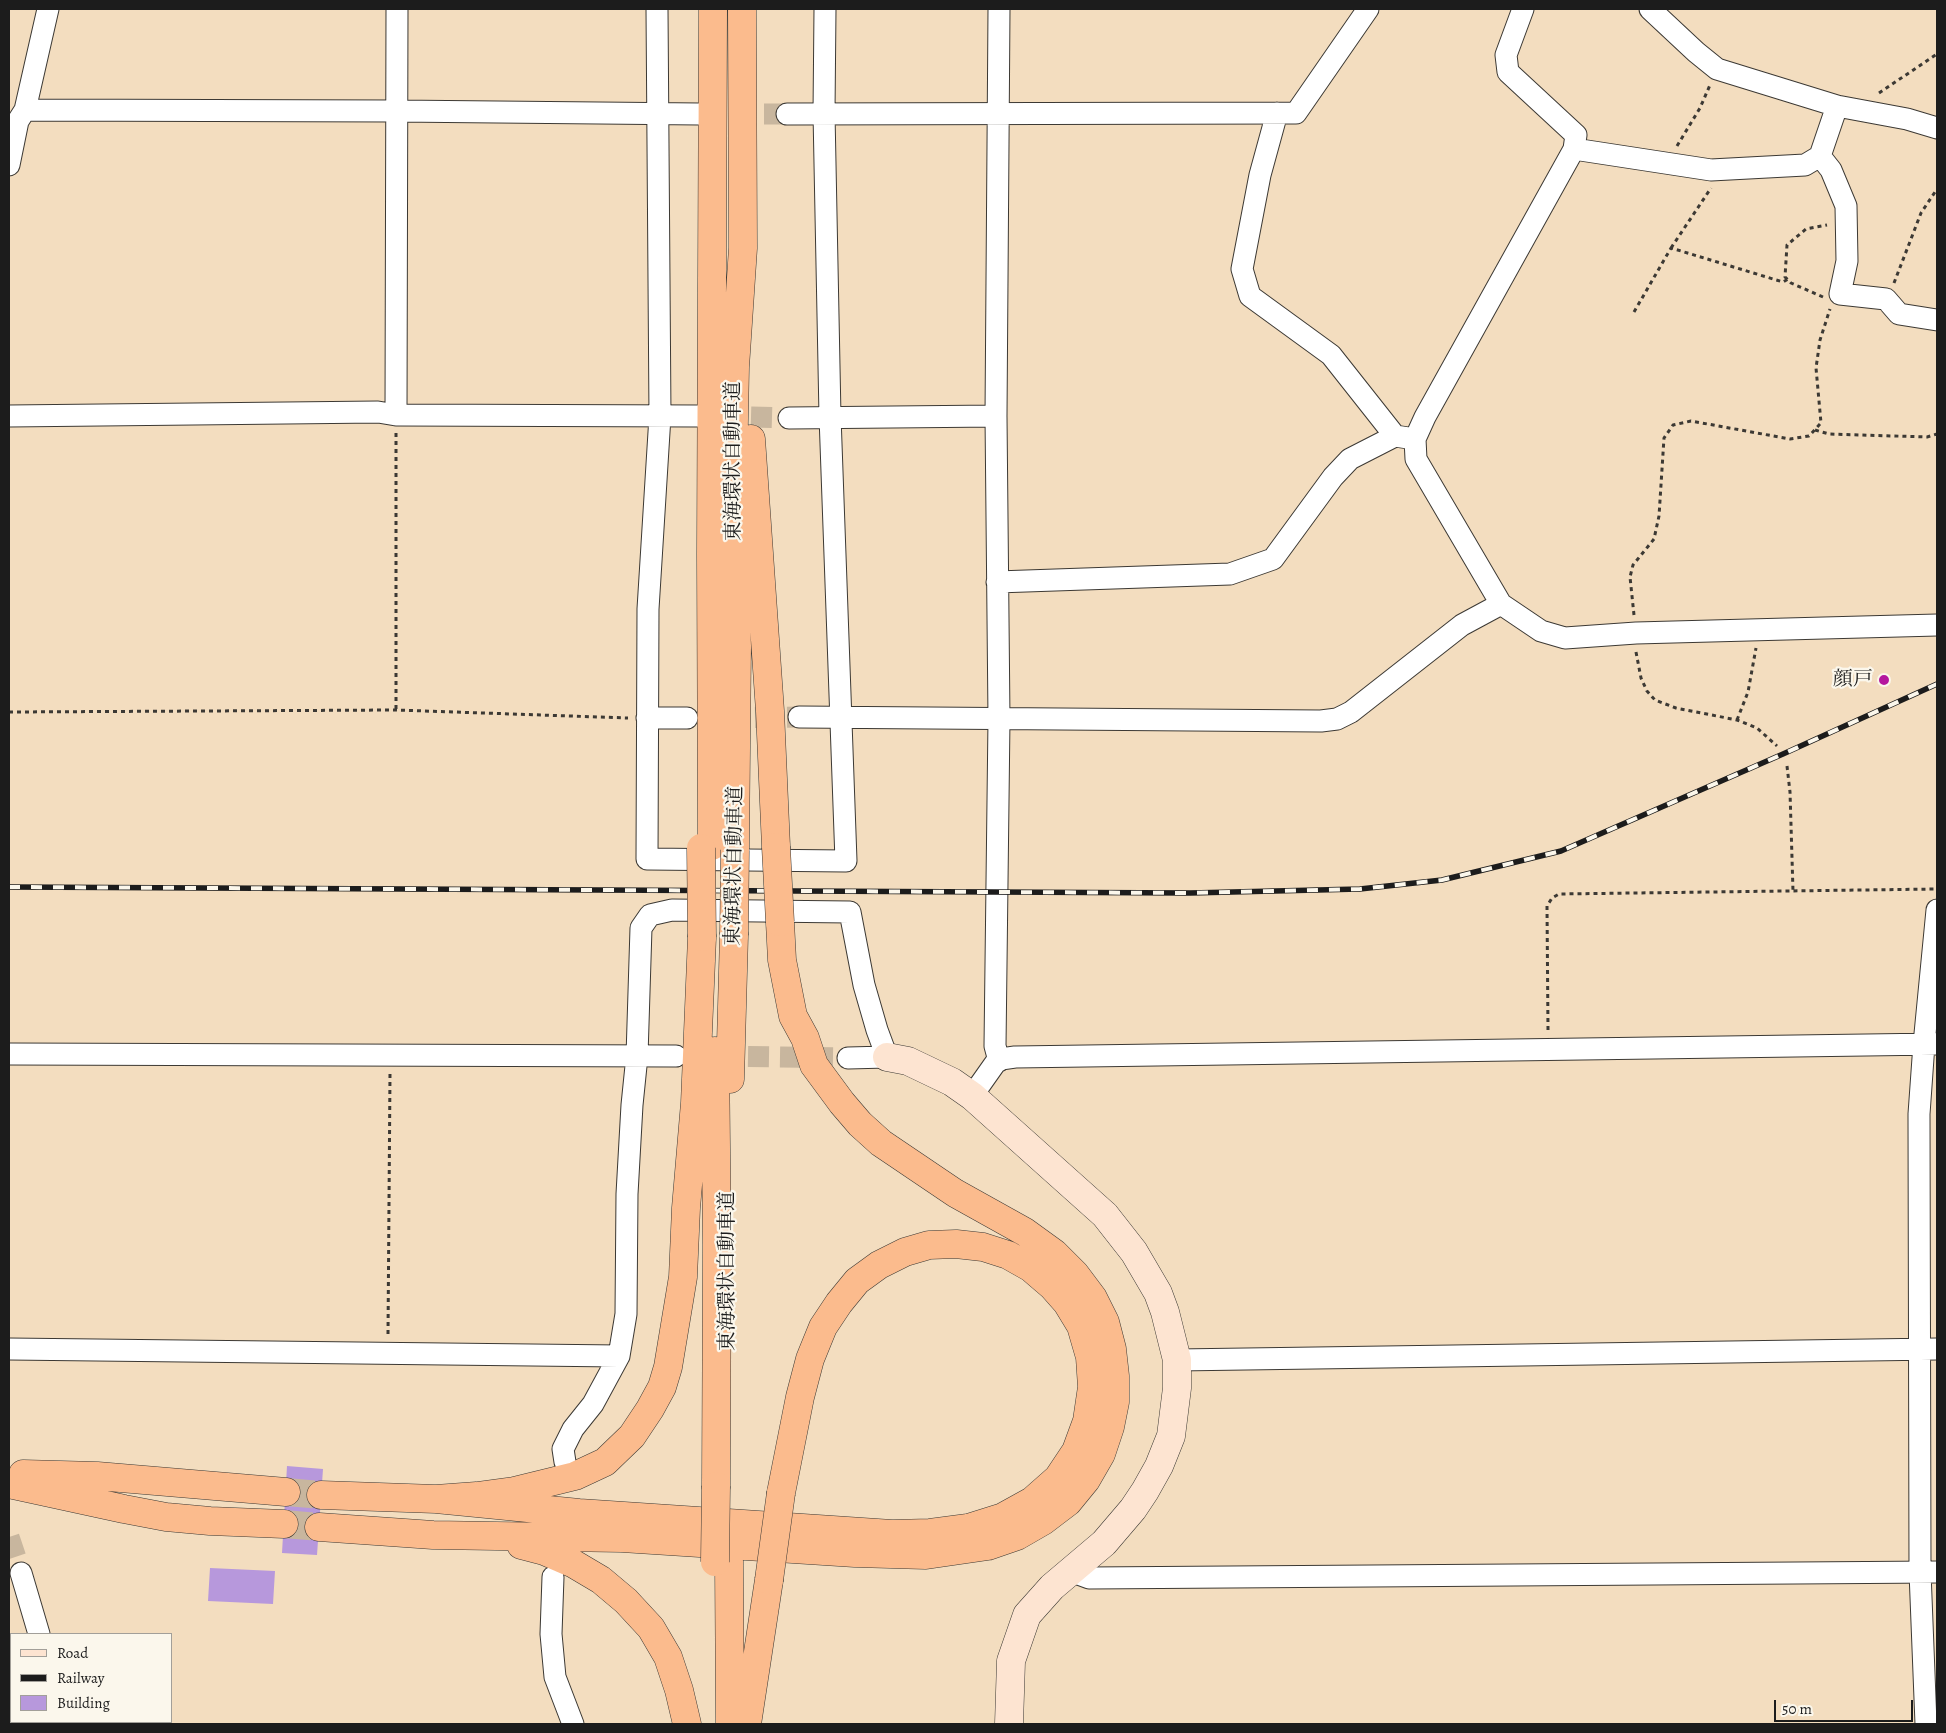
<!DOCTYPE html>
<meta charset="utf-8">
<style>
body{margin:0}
#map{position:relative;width:1946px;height:1733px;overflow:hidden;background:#f3ddbf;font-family:Alegreya,serif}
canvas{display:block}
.frame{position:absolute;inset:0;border:10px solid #1c1c1c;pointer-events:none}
.legend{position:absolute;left:10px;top:1633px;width:162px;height:90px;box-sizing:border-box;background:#fbf7ec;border:1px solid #a29f99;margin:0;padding:6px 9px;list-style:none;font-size:15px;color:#1c1c1c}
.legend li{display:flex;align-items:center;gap:10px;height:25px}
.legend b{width:25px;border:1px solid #a29f99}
.scale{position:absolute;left:1774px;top:1700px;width:139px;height:22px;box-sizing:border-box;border:2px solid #1c1c1c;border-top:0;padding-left:6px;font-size:15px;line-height:18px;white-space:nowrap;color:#1c1c1c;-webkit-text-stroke:4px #fbf7ec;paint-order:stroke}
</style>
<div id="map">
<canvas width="1946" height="1733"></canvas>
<div class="frame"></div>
<ul class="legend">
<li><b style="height:6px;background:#fde4d1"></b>Road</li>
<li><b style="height:6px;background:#1c1c1c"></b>Railway</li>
<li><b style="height:14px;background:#b798dc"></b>Building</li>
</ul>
<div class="scale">50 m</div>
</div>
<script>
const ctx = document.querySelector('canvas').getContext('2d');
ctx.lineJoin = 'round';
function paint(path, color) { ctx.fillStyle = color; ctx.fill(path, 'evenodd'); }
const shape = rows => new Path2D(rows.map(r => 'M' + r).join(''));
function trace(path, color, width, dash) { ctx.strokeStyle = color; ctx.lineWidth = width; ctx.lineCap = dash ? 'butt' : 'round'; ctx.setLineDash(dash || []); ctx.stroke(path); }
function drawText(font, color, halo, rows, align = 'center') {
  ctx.font = font + ' Alegreya,"Noto Serif JP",serif'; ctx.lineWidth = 4.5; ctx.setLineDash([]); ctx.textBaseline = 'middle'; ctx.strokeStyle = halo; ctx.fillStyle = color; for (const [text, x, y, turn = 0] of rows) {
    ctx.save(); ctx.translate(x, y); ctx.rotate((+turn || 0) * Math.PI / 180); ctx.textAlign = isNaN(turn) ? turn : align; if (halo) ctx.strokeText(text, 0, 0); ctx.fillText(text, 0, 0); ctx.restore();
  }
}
const building = shape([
 [287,1466,323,1469,317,1555,282,1553],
 [210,1568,275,1571,273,1604,208,1601]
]);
const streetTunnel = shape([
 [700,114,787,114],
 [719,416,789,418],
 [723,718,799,717],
 [716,1056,848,1058],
 [9,1537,21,1573]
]);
const highwayTunnel = shape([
 [286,1492,321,1495],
 [284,1524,319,1527]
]);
const path = shape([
 [1879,93,1937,54],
 [1677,146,1700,108,1710,85],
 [1671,248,1711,188],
 [1894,283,1921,213,1937,189],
 [1823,297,1791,283,1785,277,1787,245,1806,229,1827,225],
 [1634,312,1671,248,1783,282,1788,279],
 [1815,430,1829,434,1927,437,1937,434],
 [396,433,396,710],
 [1634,615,1630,577,1633,565,1654,539,1659,516,1664,438,1673,425,1691,421,1790,439,1809,436,1821,423,1816,368,1820,340,1830,309],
 [1636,652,1641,678,1647,691,1655,700,1676,708,1737,720,1757,728,1777,746],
 [9,712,396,710,628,718],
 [1737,720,1748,692,1756,648],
 [1787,766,1790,792,1793,891],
 [1548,1030,1547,906,1552,898,1559,894,1937,889],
 [388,1334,390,1073]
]);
const street = shape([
 [657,9,660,416,648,609,647,859,846,861,830,416,824,113,825,9],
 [999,9,996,416,999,719,995,1046,999,1061],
 [1523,9,1506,55,1508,72,1576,135,1574,149],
 [1650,9,1696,52,1717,69,1837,106,1907,119,1937,128],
 [1837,106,1820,156,1805,165,1711,170,1574,149,1425,417,1415,439,1416,459,1501,604,1541,631,1565,638,1636,633,1937,625],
 [25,110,396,111,700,114],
 [1277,113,1260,175,1242,269,1250,296,1331,355,1395,436],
 [787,114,1296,113,1368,9],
 [1820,156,1831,170,1846,206,1847,261,1840,294,1886,299,1899,314,1937,320],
 [9,165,18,121,25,110,48,9],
 [396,415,397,9],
 [9,416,378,412,396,415,700,416],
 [789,418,996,416],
 [997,582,1230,574,1273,559,1333,477,1350,459,1395,436,1415,439],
 [799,717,1321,721,1337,719,1351,712,1462,625,1501,604],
 [647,718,687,718],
 [9,1054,676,1056],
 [972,1096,996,1062,1001,1059,1015,1057,1937,1044],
 [9,1349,619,1356],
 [1177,1360,1937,1349],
 [565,1462,563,1449,573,1429,593,1404,619,1356,626,1314,627,1194,632,1105,637,1056,641,928,650,915,672,910,850,912,864,985,877,1030,887,1057,848,1058],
 [1070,1571,1089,1578,1937,1572],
 [21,1573,39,1634],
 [553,1577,551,1634,555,1677,573,1724],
 [47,1724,47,1722],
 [1926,1724,1920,1572,1919,1114,1924,1044,1937,910]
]);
const secondary = shape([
 [887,1057,908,1061,952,1082,972,1096,1105,1215,1134,1252,1158,1293,1165,1312,1177,1360,1177,1388,1171,1436,1159,1466,1145,1491,1133,1509,1104,1543,1052,1587,1027,1615,1011,1661,1009,1724]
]);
const highway = shape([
 [751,439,770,711,776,847],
 [712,846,711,553,713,9],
 [735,850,737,646,732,521,735,367,743,248,742,9],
 [715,1051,717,1245,716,1486],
 [730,1079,734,935],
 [23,1474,97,1476,286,1492],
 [9,1484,124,1509,166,1517,210,1521,284,1524],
 [321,1495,436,1499,477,1496,514,1491,575,1476,605,1462,632,1436,650,1409,662,1387,668,1367,683,1277,686,1208,695,1103,702,937],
 [436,1499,579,1513,892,1534,930,1533,968,1528,1003,1517,1032,1501,1058,1478,1076,1451,1087,1421,1092,1387,1090,1357,1081,1326,1067,1303,1052,1286,1031,1268,1008,1255,983,1247,956,1244,929,1245,905,1252,879,1265,857,1281,839,1303,823,1327,810,1359,800,1397,781,1493],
 [319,1527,433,1535,622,1538,855,1553,926,1555,988,1546,1017,1536,1043,1521,1068,1502,1086,1480,1101,1454,1110,1427,1115,1402,1115,1376,1112,1349,1105,1322,1093,1298,1075,1274,1054,1253,1025,1232,955,1193,881,1143,860,1124,842,1103,814,1065,805,1038,793,1016,782,960,780,922],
 [521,1545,544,1551,574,1564,601,1580,626,1601,651,1628,668,1657,679,1690,687,1724],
 [729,1561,730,1724],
 [747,1724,769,1580]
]);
const rail = shape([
 [9,887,1190,893,1360,889,1442,880,1561,851,1783,754,1937,684]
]);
const highwayBridge = shape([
 [776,847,780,922],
 [701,848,702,937],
 [734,935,735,850],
 [715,1562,716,1486],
 [769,1580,781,1493]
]);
const markers = [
 [1884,680,6,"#b5179e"]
];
const streetNames = [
 ["東海環状自動車道",734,461,-90],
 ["東海環状自動車道",735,866,-89],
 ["東海環状自動車道",728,1271,-90]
];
const poiNames = [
 ["顔戸",1873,680]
];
paint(building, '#b798dc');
trace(streetTunnel, '#c8b69e', 21, [21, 11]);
trace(highwayTunnel, '#c8b69e', 28, [28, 14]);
trace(street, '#3c3934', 23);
trace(secondary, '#3c3934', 29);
trace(highway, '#3c3934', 29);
trace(path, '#3c3934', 3, [4, 4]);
trace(street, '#fff', 21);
trace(secondary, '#fde4d1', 28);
trace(highway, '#fbbb8d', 28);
trace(rail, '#1c1c1c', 5.5);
trace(rail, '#fbf7ec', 4, [11]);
trace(highwayBridge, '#3c3934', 29, []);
trace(highwayBridge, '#fbbb8d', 28);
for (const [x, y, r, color] of markers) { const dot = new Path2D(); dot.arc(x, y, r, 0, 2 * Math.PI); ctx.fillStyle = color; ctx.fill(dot); trace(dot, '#fbf7ec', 2); }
drawText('20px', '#1c1c1c', '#fbf7ec', streetNames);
drawText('20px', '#1c1c1c', '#fbf7ec', poiNames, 'right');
</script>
